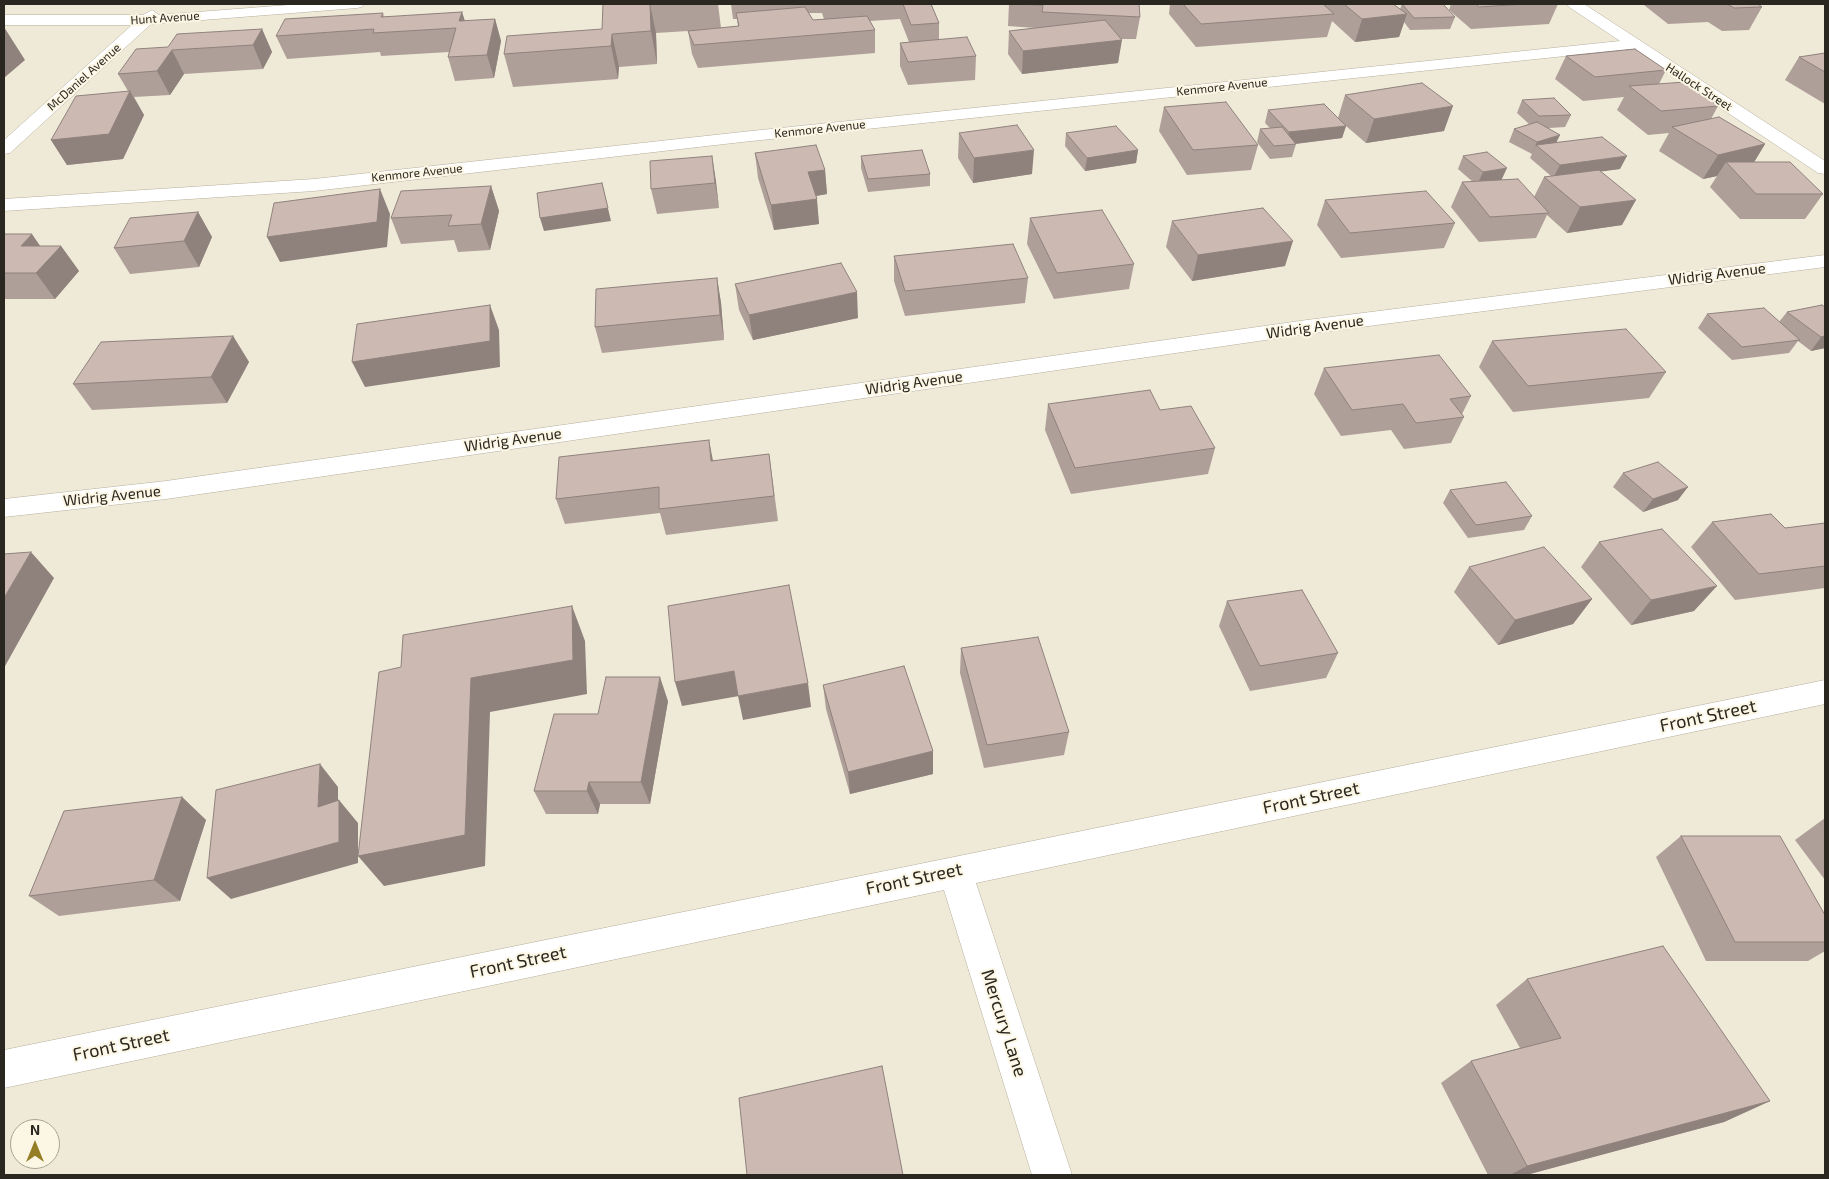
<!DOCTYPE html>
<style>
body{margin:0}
#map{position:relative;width:1829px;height:1179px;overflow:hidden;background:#efe9d7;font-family:"Exo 2",sans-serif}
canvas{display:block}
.frame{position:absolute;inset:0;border:5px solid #292720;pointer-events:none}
.north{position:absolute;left:10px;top:1119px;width:50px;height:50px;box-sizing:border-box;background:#fcf6e4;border:1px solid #a8a396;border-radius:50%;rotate:0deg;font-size:14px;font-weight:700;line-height:20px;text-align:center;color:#292720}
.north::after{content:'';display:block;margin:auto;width:18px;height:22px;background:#947f26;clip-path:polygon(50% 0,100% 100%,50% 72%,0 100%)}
</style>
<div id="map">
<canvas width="1829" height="1179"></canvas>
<div class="frame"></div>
<div class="north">N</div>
</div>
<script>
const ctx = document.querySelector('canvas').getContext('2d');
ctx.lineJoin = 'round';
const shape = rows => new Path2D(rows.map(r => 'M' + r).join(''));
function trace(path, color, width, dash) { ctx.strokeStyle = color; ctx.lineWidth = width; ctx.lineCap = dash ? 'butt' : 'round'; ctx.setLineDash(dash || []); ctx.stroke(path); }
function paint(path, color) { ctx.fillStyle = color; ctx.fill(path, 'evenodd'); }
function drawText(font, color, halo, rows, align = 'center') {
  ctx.font = font + ' "Exo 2",sans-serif'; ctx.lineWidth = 4; ctx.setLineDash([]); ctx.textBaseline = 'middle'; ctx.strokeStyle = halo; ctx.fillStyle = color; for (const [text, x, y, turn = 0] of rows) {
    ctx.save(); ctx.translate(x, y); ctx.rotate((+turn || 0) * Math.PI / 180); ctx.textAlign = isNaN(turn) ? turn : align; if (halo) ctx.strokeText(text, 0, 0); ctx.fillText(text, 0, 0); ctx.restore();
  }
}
const minor = shape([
 [301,4,364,4,362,7,357,8,151,24,10,153,4,154,4,140,132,25,4,25,4,15,143,15,152,10,159,15,301,4],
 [1567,4,1584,4,1825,161,1825,174,1818,173,1632,49,742,142,314,191,4,211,4,199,314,179,742,132,1620,41,1569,7,1567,4],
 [1825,255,1825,267,1307,334,166,499,4,517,4,499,166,481,1307,320,1825,255],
 [1825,680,1825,704,976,883,1072,1175,1032,1175,944,890,4,1088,4,1050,1825,680]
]);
const wall = shape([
 [603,4,718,4,721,28,738,26,737,19,733,19,731,4,931,4,939,23,939,40,976,56,975,80,908,85,900,66,900,43,909,42,900,19,870,21,875,30,875,53,698,68,692,54,688,31,656,33,657,64,619,67,618,79,513,87,504,54,602,29],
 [809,13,822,13,824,19,813,20],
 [1009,4,1139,4,1140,17,1136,39,1121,39,1118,63,1022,74,1008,54,1009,31,1036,28,1008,26],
 [1170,4,1393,4,1400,9,1402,4,1455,17,1450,29,1410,30,1404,22,1399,37,1355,42,1332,21,1327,37,1196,47,1169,14],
 [1451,4,1558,4,1549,24,1471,29,1449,10],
 [1645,4,1758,4,1762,7,1749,30,1722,31,1708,22,1668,24,1644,5],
 [462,12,465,21,495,19,501,41,494,78,455,81,448,57,449,52,381,56,380,52,287,59,276,36,383,13,384,17],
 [262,29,272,52,263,69,184,74,170,95,134,97,144,115,123,159,67,165,51,140,128,91,118,74,168,47],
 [1825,53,1825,104,1785,80,1799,57],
 [1566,56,1666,70,1659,84,1718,106,1711,119,1765,144,1754,162,1823,194,1805,219,1740,219,1710,187,1717,176,1703,179,1659,151,1669,133,1648,135,1617,110,1624,97,1583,101,1555,79],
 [1345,95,1444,131,1366,143,1346,126,1342,138,1296,144,1292,157,1270,159,1257,142,1260,129,1270,128,1265,123,1268,110,1338,118],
 [1522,100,1571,115,1565,127,1549,128,1556,143,1620,169,1601,171,1622,225,1567,233,1547,215,1536,238,1479,242,1451,207,1462,182,1473,182,1458,169,1463,156,1502,180,1534,197,1544,177,1551,176,1530,158,1532,154,1509,142,1514,129,1529,124,1517,113],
 [1164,107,1258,145,1251,170,1187,175,1159,131],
 [959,133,1032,174,973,183,958,158],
 [1066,133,1138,150,1136,163,1085,171,1065,146],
 [755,153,825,170,827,194,816,196,819,224,774,230,758,178],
 [712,156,719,208,657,214,651,189],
 [861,156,930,174,930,186,868,192,861,168],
 [491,186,499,211,490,250,458,252,454,240,401,244,391,218],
 [1325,200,1455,223,1444,248,1341,258,1317,225],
 [198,212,212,237,199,267,130,274,114,248],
 [1030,218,1134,264,1129,289,1054,299,1027,244],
 [1172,221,1285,266,1192,281,1166,247],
 [4,234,40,246,61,246,79,271,55,299,4,299],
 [894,256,1028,278,1025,303,905,316,894,281],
 [717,278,721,303,724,340,602,353,595,327],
 [735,284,858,318,753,340,739,310],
 [1822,305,1825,348,1811,351,1798,341,1789,353,1732,360,1698,328,1707,314,1779,322,1787,312],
 [233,336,249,362,227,403,92,410,73,384],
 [1492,341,1666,372,1649,398,1513,412,1479,367],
 [1324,368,1471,396,1462,414,1464,417,1451,443,1404,449,1391,430,1341,436,1314,394],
 [1048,404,1160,410,1215,448,1208,474,1071,494,1045,430],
 [769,454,778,521,666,535,660,513,565,524,556,499,713,461],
 [1623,473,1678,500,1643,512,1613,487],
 [1450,490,1532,516,1524,530,1468,538,1443,503],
 [1712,522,1785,528,1825,523,1825,588,1735,600,1691,547],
 [1599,542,1694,611,1631,625,1581,567],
 [1469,567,1592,599,1573,624,1498,645,1454,592],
 [1227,601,1338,653,1326,678,1250,691,1219,626],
 [961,648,1069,732,1064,755,984,768,960,673],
 [823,685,933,774,850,794,826,709],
 [668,701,650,804,600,804,598,814,546,814,534,791,598,714],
 [182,797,206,820,180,901,59,916,29,896],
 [1825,818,1825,880,1795,840],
 [1681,836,1825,915,1825,951,1808,961,1706,961,1656,857],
 [1527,979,1770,1101,1724,1122,1526,1175,1488,1175,1441,1083,1471,1061,1520,1048,1496,1005]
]);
const shadedWall = shape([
 [650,4,656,33,657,64,651,31],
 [462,12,469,35,459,21],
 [1407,14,1399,37,1355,42,1362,19],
 [495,19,501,41,494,78,487,55],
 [4,27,25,60,4,78],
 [262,29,272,52,263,69,253,45],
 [612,34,619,67,618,79,611,46],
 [1122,40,1118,63,1022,74,1023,51],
 [172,50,184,74,170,95,157,71],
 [130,91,144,115,123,159,67,165,51,140],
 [1453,106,1444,131,1366,143,1374,119],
 [1346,126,1342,138,1285,145,1289,132],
 [1560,135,1554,147,1536,145,1531,155,1537,142],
 [1765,144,1750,169,1726,162,1717,176,1703,179,1718,155],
 [1034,150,1032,174,973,183,974,158],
 [1138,150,1136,163,1085,171,1087,158],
 [712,156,716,181,719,208,715,183],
 [1627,156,1620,169,1553,178,1560,165],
 [1507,168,1501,181,1477,185,1483,172],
 [825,170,827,194,810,197,808,172],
 [602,183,611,221,544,231,540,218],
 [491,186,499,211,490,250,481,224],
 [380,189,390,214,387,247,280,262,267,237],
 [817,199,819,224,774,230,771,205],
 [1636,200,1622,225,1567,233,1580,207],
 [198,212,212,237,199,267,184,241],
 [32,234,49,259,61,246,79,271,55,299,36,273,21,246],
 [1293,241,1285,266,1192,281,1198,255],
 [717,278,721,303,724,340,720,315],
 [857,292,858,318,753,340,749,315],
 [490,305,499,330,500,367,365,387,352,362],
 [233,336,249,362,227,403,211,377],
 [1825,336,1825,348,1811,351,1821,337],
 [709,440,714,466,711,461],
 [1688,487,1678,500,1643,512,1653,499],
 [31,552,54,578,4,668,4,598],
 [1717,586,1694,611,1631,625,1651,600],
 [1592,599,1573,624,1498,645,1515,620],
 [572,606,585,641,587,694,490,712,485,866,384,886,358,856,358,863,231,899,207,878,339,800,358,823,358,856,471,678],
 [734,671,739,696,682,706,675,682],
 [660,677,668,701,650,804,641,782],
 [808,683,811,707,743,720,738,696],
 [933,751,933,774,850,794,848,772],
 [320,764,338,787,338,829,318,807],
 [589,782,600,804,598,814,587,791],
 [182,797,206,820,180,901,154,880],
 [1770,1101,1724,1122,1526,1175,1510,1175,1527,1166]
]);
const building = shape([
 [603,4,650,4,651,31,612,34,611,46,504,54,507,36,602,29,603,4],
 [903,4,931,4,939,23,911,25,903,4],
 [1010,4,1139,4,1140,17,1042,12,1043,5,1010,4],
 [1183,4,1323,4,1334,14,1201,24,1183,4],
 [1344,4,1393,4,1407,14,1362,19,1344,4],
 [1402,4,1443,4,1455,17,1414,18,1402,4],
 [1476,4,1524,4,1479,7,1476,4],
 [1727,4,1758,4,1762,7,1734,8,1727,4],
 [805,7,813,20,867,16,875,30,694,45,688,31,739,26,736,13,805,7],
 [462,12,459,21,495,19,487,55,448,57,456,28,373,33,374,29,276,36,285,19,383,13,381,17,462,12],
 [1105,20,1122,40,1023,51,1009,31,1105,20],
 [262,29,253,45,172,50,157,71,118,74,136,49,168,47,177,34,262,29],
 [967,37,976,56,908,62,900,43,967,37],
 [1635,49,1666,70,1595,77,1566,56,1635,49],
 [1825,53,1825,72,1799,57,1825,53],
 [1685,82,1718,106,1661,111,1629,86,1685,82],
 [1422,83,1453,106,1374,119,1345,95,1422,83],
 [130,91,109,134,51,140,76,96,130,91],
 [1554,98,1571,115,1539,116,1522,100,1554,98],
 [1226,102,1258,145,1193,150,1164,107,1226,102],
 [1324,104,1346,126,1289,132,1268,110,1324,104],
 [1719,117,1765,144,1718,155,1672,127,1719,117],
 [1537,122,1560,135,1537,142,1514,129,1537,122],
 [1017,125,1034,150,974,158,959,133,1017,125],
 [1116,126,1138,150,1087,158,1066,133,1116,126],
 [1282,127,1296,144,1274,146,1260,129,1282,127],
 [1602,137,1627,156,1560,165,1536,145,1602,137],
 [816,145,825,170,808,172,817,199,771,205,755,153,816,145],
 [922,150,930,174,868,179,861,156,922,150],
 [1487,152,1507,168,1483,172,1463,156,1487,152],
 [712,156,715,183,651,189,650,161,712,156],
 [1726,162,1790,162,1823,194,1756,194,1726,162],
 [1599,170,1636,200,1580,207,1544,177,1599,170],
 [1518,179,1549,213,1490,217,1462,182,1518,179],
 [602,183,608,208,540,218,537,193,602,183],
 [491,186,481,224,448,226,452,215,391,218,401,191,491,186],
 [380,189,377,222,267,237,274,203,380,189],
 [1426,191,1455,223,1350,233,1325,200,1426,191],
 [1263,208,1293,241,1198,255,1172,221,1263,208],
 [1102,210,1134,264,1057,273,1030,218,1102,210],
 [198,212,184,241,114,248,130,218,198,212],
 [4,234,32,234,21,246,61,246,36,273,4,273,4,234],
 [1013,244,1028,278,905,291,894,256,1013,244],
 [841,263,857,292,749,315,735,284,841,263],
 [717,278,720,315,595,327,596,289,717,278],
 [490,305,490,341,352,362,357,324,490,305],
 [1822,305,1825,307,1825,336,1821,337,1787,312,1822,305],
 [1764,308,1800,340,1742,347,1707,314,1764,308],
 [1626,329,1666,372,1528,386,1492,341,1626,329],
 [233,336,211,377,73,384,101,342,233,336],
 [1439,355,1471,396,1450,399,1464,417,1416,423,1403,404,1352,410,1324,368,1439,355],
 [1150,390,1160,410,1191,406,1215,448,1075,468,1048,404,1150,390],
 [709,440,711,461,769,454,774,496,659,509,659,487,556,499,559,457,709,440],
 [1658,462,1688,487,1653,499,1623,473,1658,462],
 [1506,482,1532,516,1476,525,1450,490,1506,482],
 [1771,514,1785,528,1825,523,1825,566,1759,574,1712,522,1771,514],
 [1662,529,1717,586,1651,600,1599,542,1662,529],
 [1544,547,1592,599,1515,620,1469,567,1544,547],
 [31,552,4,598,4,554,31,552],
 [789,585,808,683,738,696,734,671,675,682,668,606,789,585],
 [1302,590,1338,653,1260,666,1227,601,1302,590],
 [572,606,573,660,471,678,465,835,358,856,379,672,401,667,403,635,572,606],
 [1038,637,1069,732,987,745,961,648,1038,637],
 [904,666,933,751,848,772,823,685,904,666],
 [606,677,660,677,641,782,589,782,587,791,534,791,554,714,598,714,606,677],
 [320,764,318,807,339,800,339,842,207,878,216,790,320,764],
 [182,797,154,880,29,896,64,811,182,797],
 [1681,836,1780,836,1825,915,1825,942,1735,942,1681,836],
 [1663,946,1770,1101,1527,1166,1471,1061,1561,1038,1527,979,1663,946],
 [882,1066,903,1175,747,1175,739,1098,882,1066]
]);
const farStreetnames = [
 ["Hunt Avenue",165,18,-4],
 ["McDaniel Avenue",84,77,-42],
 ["Kenmore Avenue",1222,87,-6],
 ["Hallock Street",1699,87,33],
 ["Kenmore Avenue",820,129,-6],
 ["Kenmore Avenue",417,173,-6]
];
const streetNames = [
 ["Widrig Avenue",1717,274,-7],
 ["Widrig Avenue",1315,327,-8],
 ["Widrig Avenue",914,383,-8],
 ["Widrig Avenue",513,440,-8],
 ["Widrig Avenue",112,496,-6]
];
const nearStreetnames = [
 ["Front Street",1708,716,-12],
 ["Front Street",1311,798,-12],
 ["Front Street",914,879,-12],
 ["Front Street",518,962,-12],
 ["Mercury Lane",1004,1023,72],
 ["Front Street",121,1045,-12]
];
trace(minor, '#b5af9e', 1);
paint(minor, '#fff');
paint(wall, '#af9f99');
paint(shadedWall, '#8f827d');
paint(building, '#ccb9b2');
trace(building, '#8f827d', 1);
drawText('12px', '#292720', '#fcf6e4', farStreetnames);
drawText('15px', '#292720', '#fcf6e4', streetNames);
drawText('18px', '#292720', '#fcf6e4', nearStreetnames);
</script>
